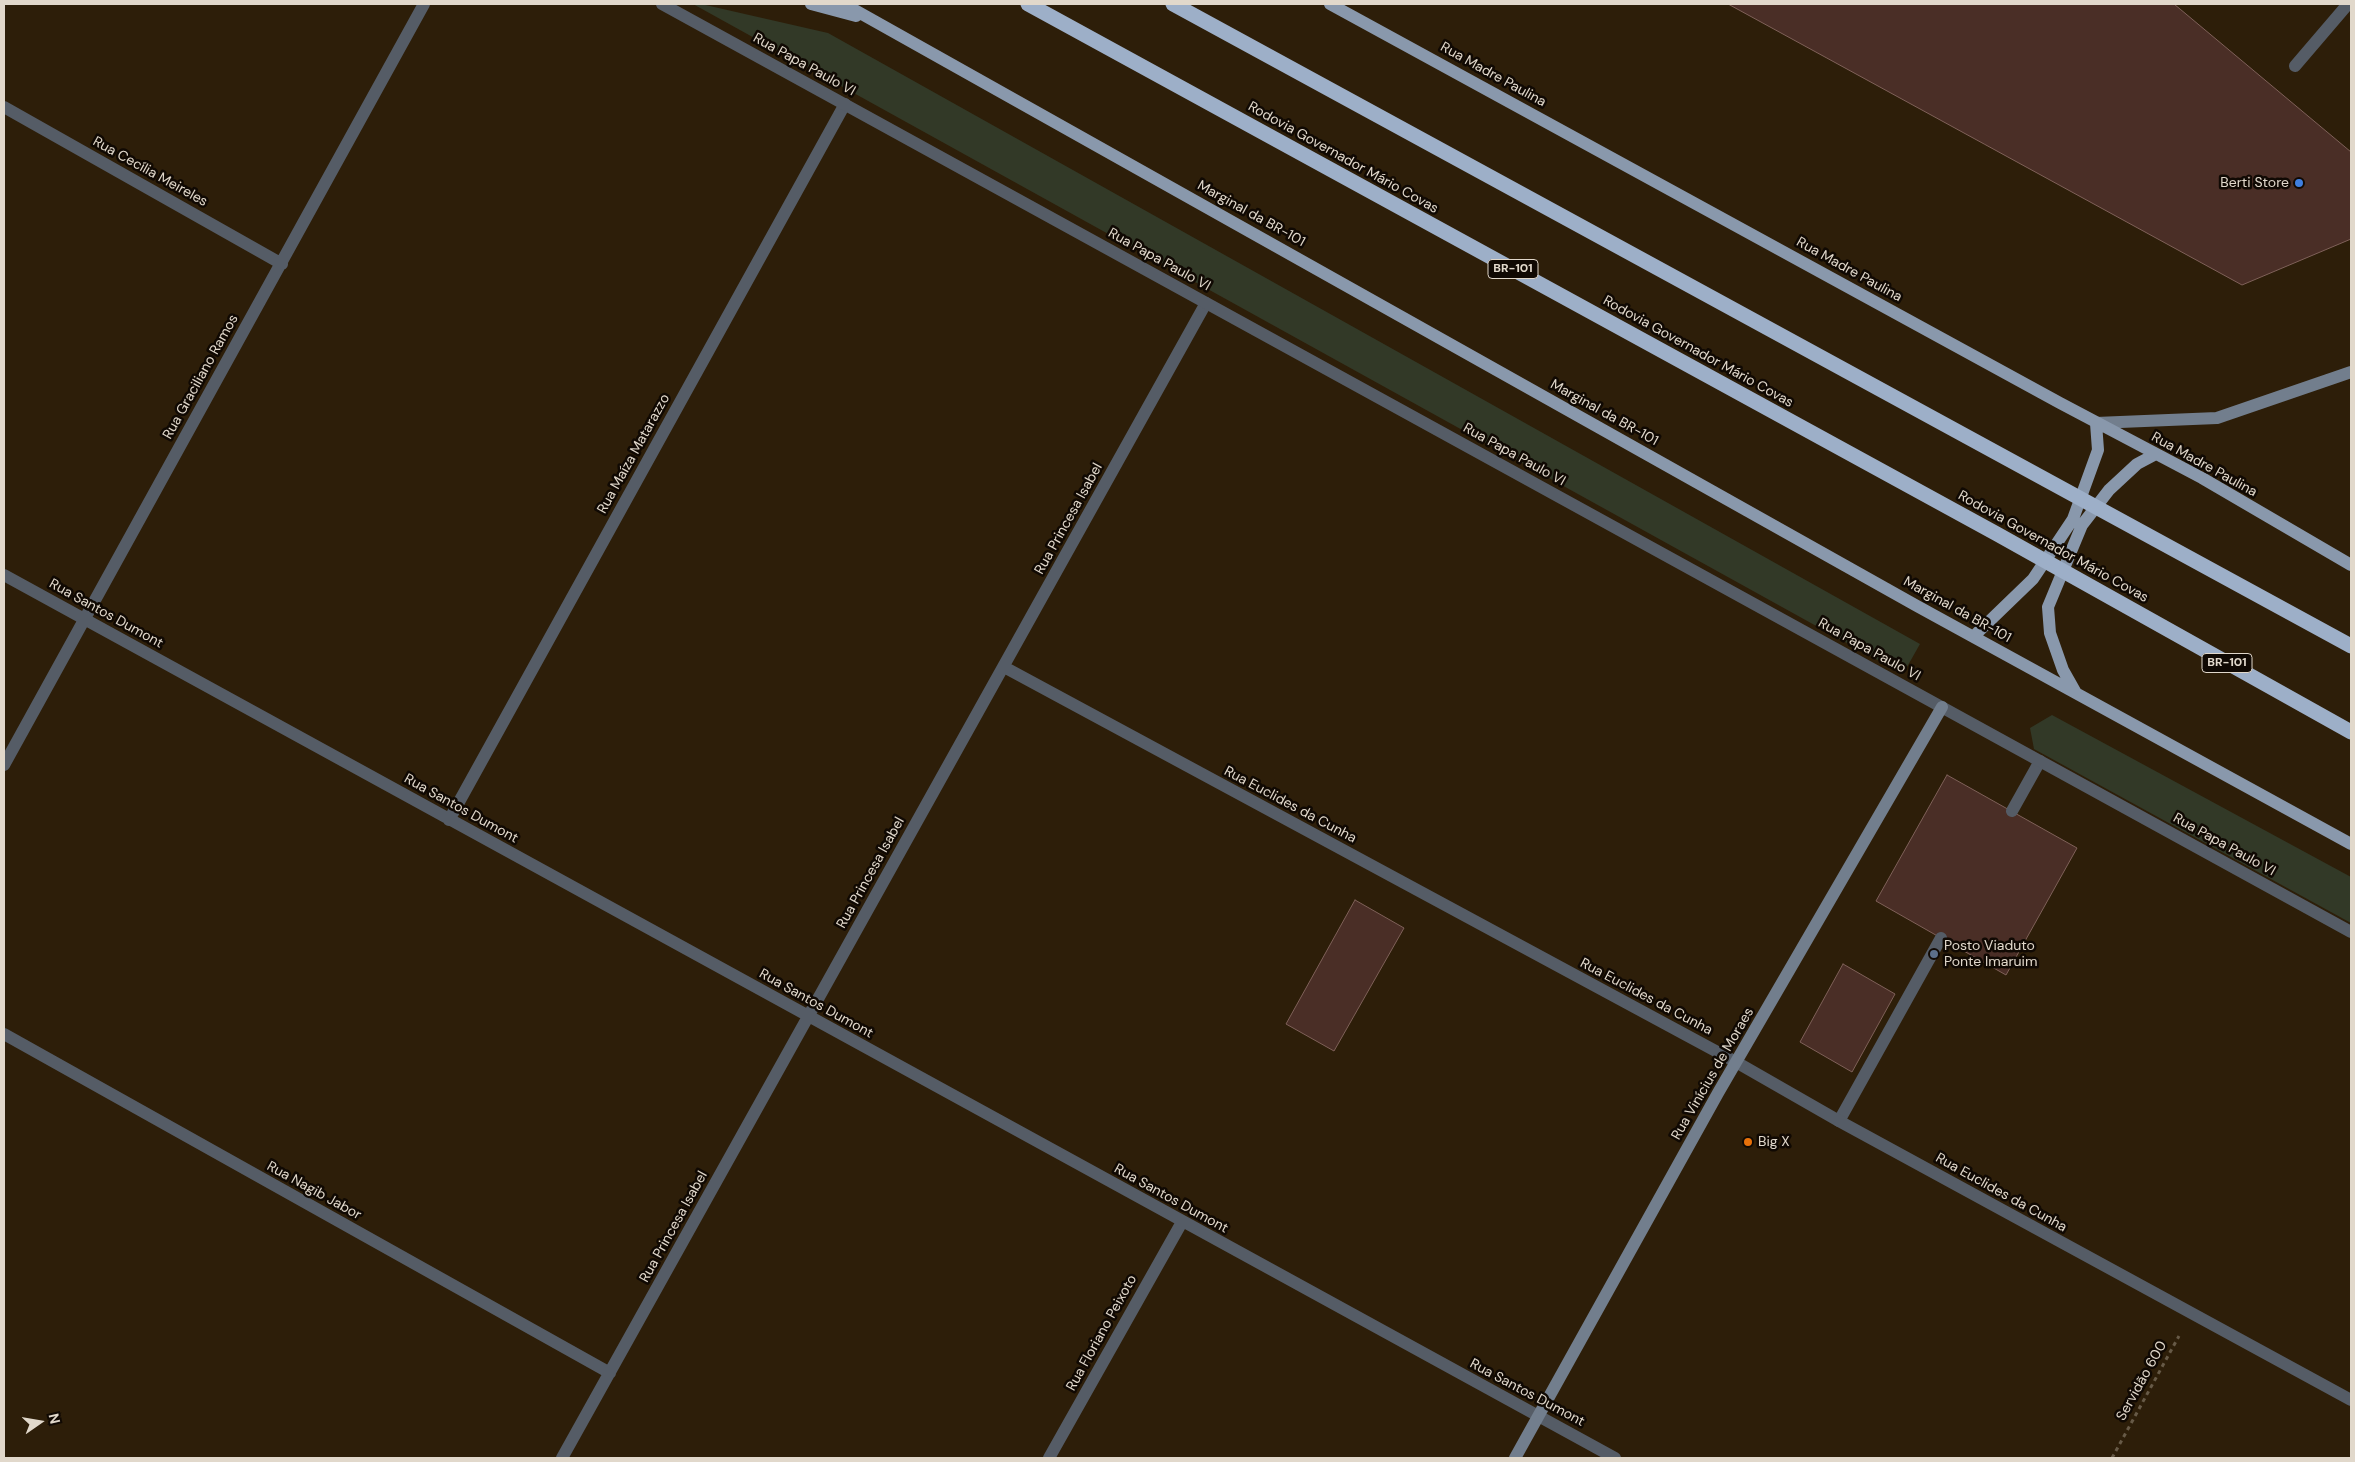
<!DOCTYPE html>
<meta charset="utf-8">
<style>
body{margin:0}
#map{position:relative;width:2355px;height:1462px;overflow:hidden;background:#2d1e09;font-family:"DM Sans",sans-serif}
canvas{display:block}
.frame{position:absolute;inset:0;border:5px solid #e1d8cb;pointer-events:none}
.north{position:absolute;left:15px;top:1397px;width:50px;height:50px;-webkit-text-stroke:4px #100903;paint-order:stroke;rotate:77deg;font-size:14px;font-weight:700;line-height:20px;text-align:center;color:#e1d8cb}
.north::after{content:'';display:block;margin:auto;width:18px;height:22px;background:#e1d8cb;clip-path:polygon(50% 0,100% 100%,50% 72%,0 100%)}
</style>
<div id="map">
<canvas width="2355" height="1462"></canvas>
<div class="frame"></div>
<div class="north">N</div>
</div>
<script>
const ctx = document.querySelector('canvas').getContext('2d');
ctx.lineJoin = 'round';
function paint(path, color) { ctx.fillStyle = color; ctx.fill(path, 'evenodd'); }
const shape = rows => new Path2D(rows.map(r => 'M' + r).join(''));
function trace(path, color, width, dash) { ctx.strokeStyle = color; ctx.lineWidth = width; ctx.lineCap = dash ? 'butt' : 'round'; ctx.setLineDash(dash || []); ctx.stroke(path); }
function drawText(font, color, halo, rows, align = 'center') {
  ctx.font = font + ' "DM Sans",sans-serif'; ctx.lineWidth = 5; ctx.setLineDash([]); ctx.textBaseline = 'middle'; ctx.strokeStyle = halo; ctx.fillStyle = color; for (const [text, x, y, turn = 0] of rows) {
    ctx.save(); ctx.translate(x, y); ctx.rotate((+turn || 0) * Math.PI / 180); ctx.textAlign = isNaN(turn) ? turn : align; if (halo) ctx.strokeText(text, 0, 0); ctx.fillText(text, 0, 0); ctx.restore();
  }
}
const green = shape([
 [693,4,701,4,828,33,1920,644,1903,674],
 [2052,715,2351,877,2351,923,2034,749,2030,728]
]);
const building = shape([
 [1728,4,2174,4,2351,152,2351,239,2242,285,1728,4],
 [1947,775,2077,848,2006,975,1876,901,1947,775],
 [1355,900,1404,928,1334,1051,1286,1024,1355,900],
 [1843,964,1895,994,1852,1072,1800,1042,1843,964]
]);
const path = shape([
 [2112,1458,2179,1336]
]);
const service = shape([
 [2295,66,2348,4],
 [2012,811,2040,761],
 [1839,1121,1941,938]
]);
const minor = shape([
 [4,107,282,264],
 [4,575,1615,1458],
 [1004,667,1736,1062,1839,1121,2351,1400],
 [4,765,424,4],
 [449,820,845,104],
 [4,1034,610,1373],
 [562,1458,1206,303],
 [1049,1458,1182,1222]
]);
const tertiary = shape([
 [662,4,2351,932]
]);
const secondary = shape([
 [2096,423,2217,418,2351,372],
 [1515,1458,1718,1093,1942,707]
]);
const primary = shape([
 [811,4,856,16],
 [844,4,1917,606,2351,844],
 [1330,4,2060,403,2202,478,2351,565],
 [1974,636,2033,579,2073,519,2098,450,2096,423],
 [2076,693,2063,670,2050,633,2048,607,2082,525,2109,490,2137,464,2154,455]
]);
const motorway = shape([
 [1028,4,1997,534,2351,732],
 [1173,4,2351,646]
]);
const markers = [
 [2299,183,5,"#3f7fe0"],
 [1934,954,5,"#5c6f8a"],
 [1748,1142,5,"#e8710a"]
];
const shields = [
 [1513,269,50],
 [2227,663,50]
];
const shieldNames = [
 ["BR-101",1513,269],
 ["BR-101",2227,663]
];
const streetNames = [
 ["Rua Papa Paulo VI",804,65,29],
 ["Rua Madre Paulina",1493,75,29],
 ["Rodovia Governador Mário Covas",1343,158,29],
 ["Rua Cecília Meireles",150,172,29],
 ["Marginal da BR-101",1251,214,29],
 ["Rua Papa Paulo VI",1159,260,29],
 ["Rua Madre Paulina",1849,270,29],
 ["Rodovia Governador Mário Covas",1698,352,29],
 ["Rua Graciliano Ramos",201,377,-61],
 ["Marginal da BR-101",1604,413,29],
 ["Rua Maíza Matarazzo",634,454,-61],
 ["Rua Papa Paulo VI",1514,455,29],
 ["Rua Madre Paulina",2204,465,29],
 ["Rua Princesa Isabel",1069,519,-61],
 ["Rodovia Governador Mário Covas",2053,547,29],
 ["Marginal da BR-101",1957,610,29],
 ["Rua Santos Dumont",106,614,29],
 ["Rua Papa Paulo VI",1869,650,29],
 ["Rua Euclides da Cunha",1290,805,28],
 ["Rua Santos Dumont",461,809,29],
 ["Rua Papa Paulo VI",2224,845,29],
 ["Rua Princesa Isabel",871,873,-61],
 ["Rua Euclides da Cunha",1646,997,28],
 ["Rua Santos Dumont",816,1004,29],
 ["Rua Vinícius de Moraes",1713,1074,-60],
 ["Rua Nagib Jabor",314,1191,29],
 ["Rua Euclides da Cunha",2001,1193,29],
 ["Rua Santos Dumont",1171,1199,29],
 ["Rua Princesa Isabel",674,1227,-61],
 ["Rua Floriano Peixoto",1102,1333,-61],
 ["Servidão 600",2142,1381,-61],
 ["Rua Santos Dumont",1527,1393,28]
];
const poiNames = [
 ["Berti Store",2289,183,"right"],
 ["Posto Viaduto",1944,946],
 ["Ponte Imaruim",1944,962],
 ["Big X",1758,1142]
];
paint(green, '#323927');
paint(building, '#4a2e26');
trace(building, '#7f6159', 1);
trace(path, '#675a47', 3, [4, 4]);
trace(service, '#555c66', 12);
trace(minor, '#555c66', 12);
trace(tertiary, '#555c66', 12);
trace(secondary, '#727e8d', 12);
trace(primary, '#8998ac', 12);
trace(motorway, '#9dafc8', 15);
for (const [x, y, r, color] of markers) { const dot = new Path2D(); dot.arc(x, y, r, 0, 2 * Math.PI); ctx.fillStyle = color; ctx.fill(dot); trace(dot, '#100903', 2); }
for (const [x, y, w] of shields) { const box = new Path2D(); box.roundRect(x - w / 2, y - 9.5, w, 19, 4); ctx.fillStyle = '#100903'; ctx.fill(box); trace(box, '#e1d8cb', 1); }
drawText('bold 12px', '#e1d8cb', null, shieldNames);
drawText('14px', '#e1d8cb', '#100903', streetNames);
drawText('14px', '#e1d8cb', '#100903', poiNames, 'left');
</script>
